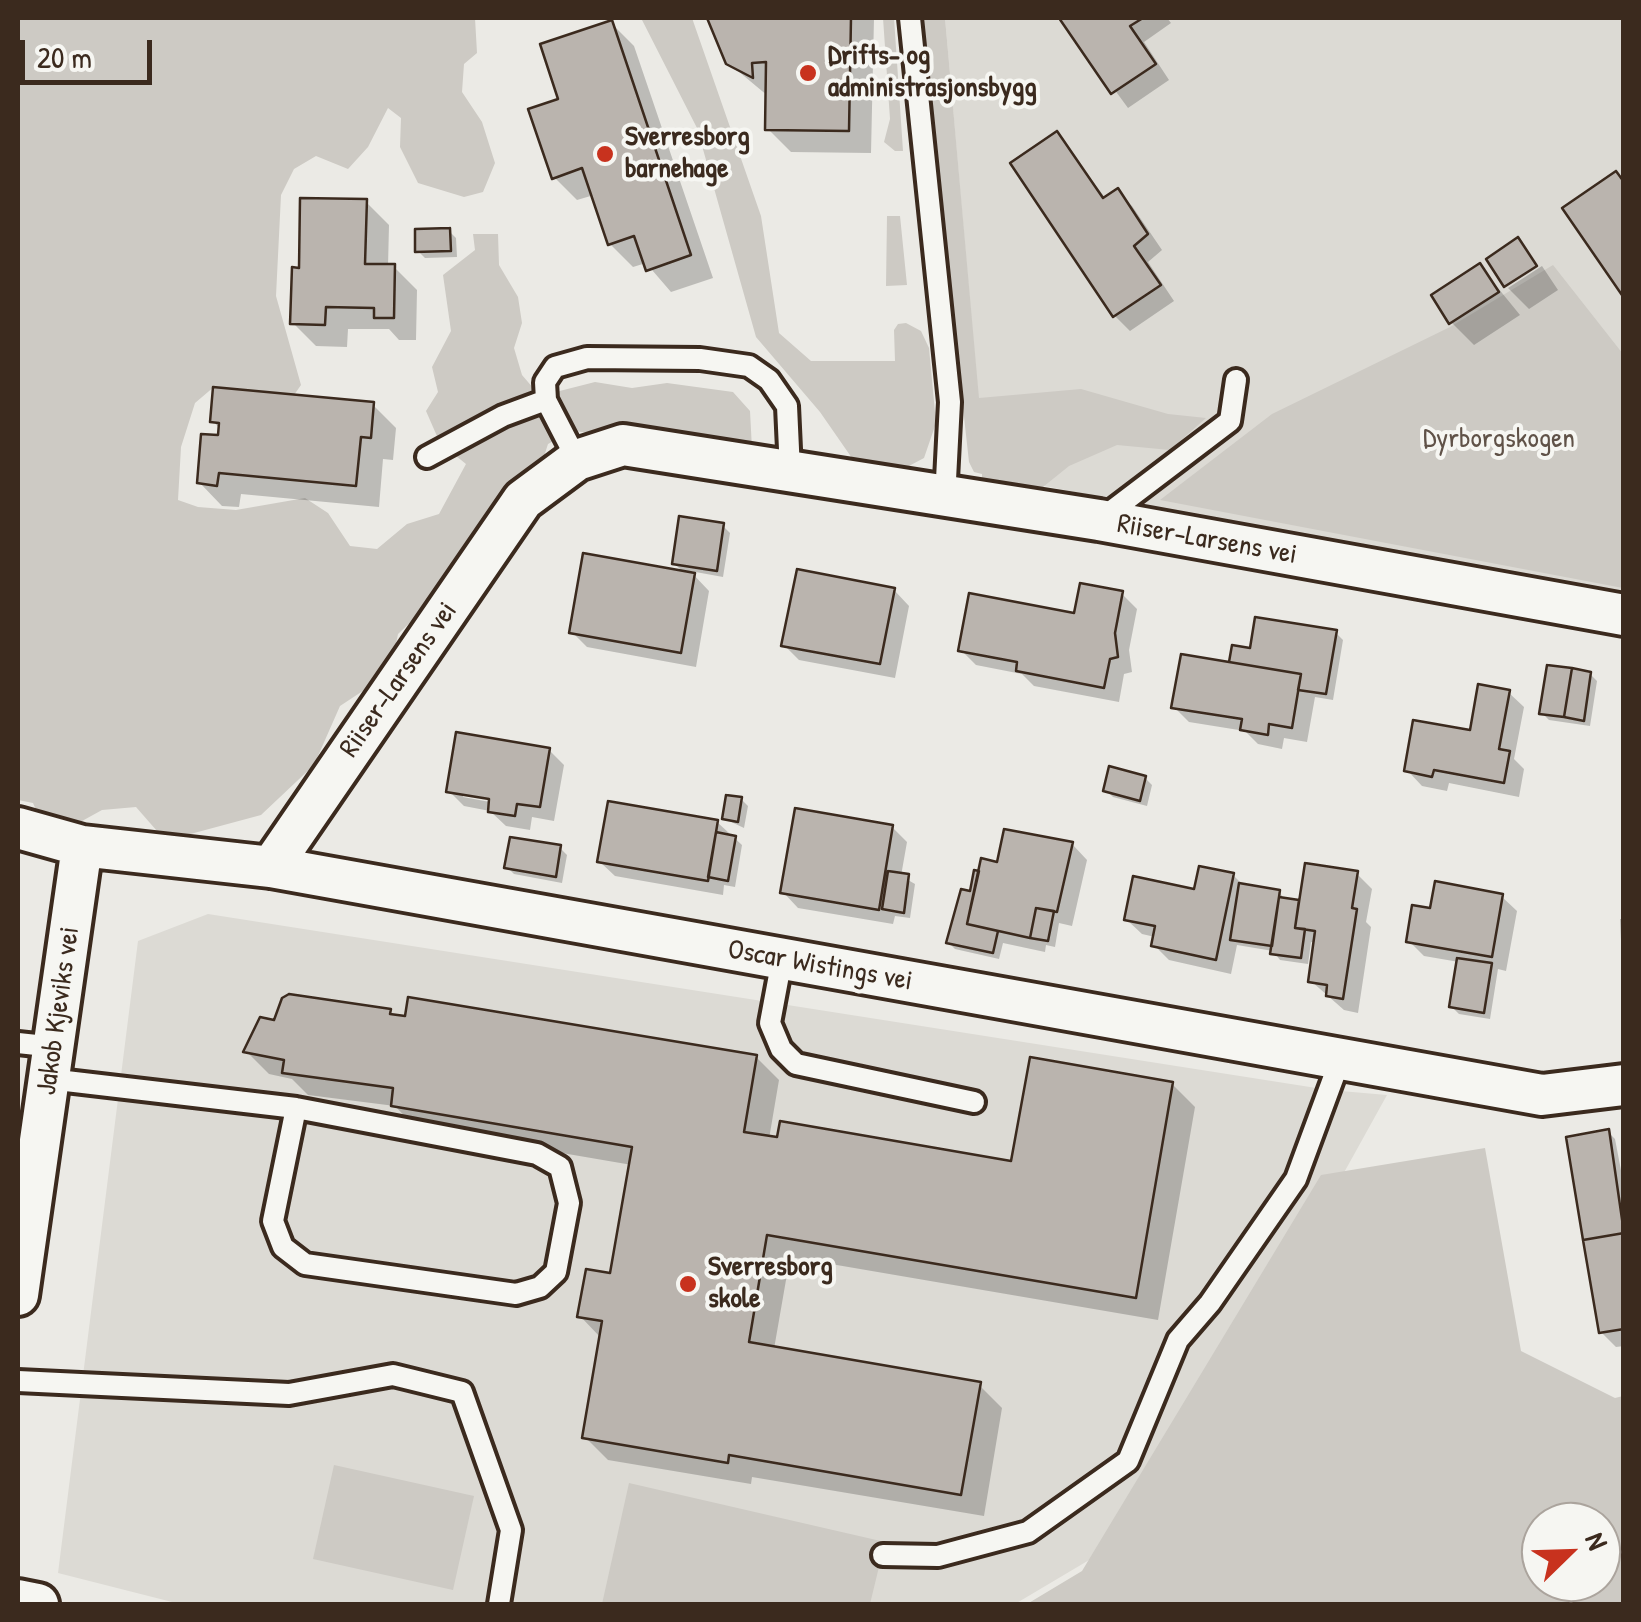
<!DOCTYPE html>
<style>
body{margin:0}
#map{position:relative;width:1641px;height:1622px;overflow:hidden;background:#ebeae5;font-family:"Patrick Hand",sans-serif}
canvas{display:block}
.frame{position:absolute;inset:0;border:20px solid #3b2a1e;pointer-events:none}
.north{position:absolute;left:1521px;top:1502px;width:100px;height:100px;box-sizing:border-box;background:#f6f6f2;border:2px solid #aba49d;border-radius:50%;rotate:67deg;font-size:28px;font-weight:700;line-height:40px;text-align:center;color:#3b2a1e}
.north::after{content:'';display:block;margin:auto;width:35px;height:45px;background:#c8321e;clip-path:polygon(50% 0,100% 100%,50% 72%,0 100%)}
.scale{position:absolute;left:20px;top:40px;width:132px;height:45px;box-sizing:border-box;border:5px solid #3b2a1e;border-top:0;padding-left:12px;font-size:30px;line-height:35px;white-space:nowrap;color:#3b2a1e;-webkit-text-stroke:8px #f6f6f2;paint-order:stroke}
</style>
<div id="map">
<canvas width="1641" height="1622"></canvas>
<div class="frame"></div>
<div class="north">N</div>
<div class="scale">20 m</div>
</div>
<script>
const ctx = document.querySelector('canvas').getContext('2d');
ctx.lineJoin = 'round';
function paint(path, color) { ctx.fillStyle = color; ctx.fill(path, 'evenodd'); }
const shape = rows => new Path2D(rows.map(r => 'M' + r).join(''));
function trace(path, color, width, dash) { ctx.strokeStyle = color; ctx.lineWidth = width; ctx.lineCap = dash ? 'butt' : 'round'; ctx.setLineDash(dash || []); ctx.stroke(path); }
function drawText(font, color, halo, rows, align = 'center') {
  ctx.font = font + ' "Patrick Hand",sans-serif'; ctx.lineWidth = 8; ctx.setLineDash([]); ctx.textBaseline = 'middle'; ctx.strokeStyle = halo; ctx.fillStyle = color; for (const [text, x, y, turn = 0] of rows) {
    ctx.save(); ctx.translate(x, y); ctx.rotate((+turn || 0) * Math.PI / 180); ctx.textAlign = isNaN(turn) ? turn : align; if (halo) ctx.strokeText(text, 0, 0); ctx.fillText(text, 0, 0); ctx.restore();
  }
}
const built = shape([
 [945,18,1623,18,1623,593,1369,551,985,474],
 [208,914,1329,1090,1387,1095,1177,1474,1138,1531,1015,1604,180,1604,58,1573,138,941]
]);
const green = shape([
 [18,18,475,18,477,53,464,64,462,92,482,122,495,163,483,192,464,197,418,183,400,147,401,118,388,108,368,147,348,169,316,156,294,169,281,195,276,296,301,385,287,405,215,386,195,403,181,447,178,500,198,507,236,510,305,498,328,513,350,546,377,549,407,524,439,514,466,464,440,443,426,411,438,392,432,367,451,331,443,275,475,250,473,234,498,234,499,265,518,297,522,323,514,348,522,375,540,396,595,382,632,388,667,383,733,392,750,411,752,449,572,431,548,444,536,481,518,500,474,531,469,566,398,634,390,673,340,706,314,765,261,815,183,836,157,831,136,807,102,810,73,826,42,824,33,803,18,800],
 [641,18,692,18,761,216,779,333,811,361,895,361,894,330,898,324,906,323,921,331,929,348,936,423,924,458,907,467,894,468,854,461,820,412,756,337,697,128],
 [883,18,894,18,903,151,895,151,884,142,890,119],
 [920,18,945,18,979,398,1081,389,1168,414,1206,418,1170,450,1117,445,1069,466,1038,491,982,479,982,474,974,472,969,462],
 [887,216,900,216,907,285,886,286],
 [1553,265,1623,354,1623,588,1160,500,1272,414,1450,327],
 [1485,1148,1521,1351,1615,1398,1623,1396,1623,1604,1027,1604,1082,1571,1321,1175],
 [1601,1522,1601,1582,1541,1582,1541,1522],
 [334,1465,474,1496,453,1590,313,1559],
 [629,1483,885,1542,870,1604,602,1604]
]);
const shadow = shape([
 [711,18,874,18,871,153,791,152,768,129,768,96,732,66],
 [1062,18,1167,18,1171,23,1144,42,1169,80,1128,108],
 [611,23,634,46,713,278,671,292,646,263,633,267,610,244,594,195,577,200,554,177],
 [1057,134,1106,199,1117,191,1132,206,1162,250,1148,262,1174,301,1130,331,1115,316],
 [366,202,389,225,388,267,394,267,417,290,416,340,399,340,389,329,348,329,347,347,316,346,293,323,301,270],
 [449,231,456,238,457,257,425,258,418,251],
 [1480,266,1520,315,1474,345,1451,322],
 [1542,266,1558,290,1529,309,1508,288],
 [373,405,396,428,393,460,383,459,379,507,241,494,239,507,222,506,199,482,220,438,221,430,213,421],
 [723,526,730,533,723,577,690,571,709,591,696,667,587,647,572,632,685,574,674,563],
 [894,590,909,606,895,678,799,660,784,645],
 [1122,594,1137,609,1129,650,1132,672,1124,674,1119,702,1034,686,1022,674,976,665,961,650,1076,616],
 [1336,633,1343,640,1333,700,1315,697,1307,742,1284,738,1282,749,1258,744,1245,731,1189,722,1174,707,1232,665,1234,648,1252,651],
 [1590,674,1597,681,1590,726,1549,720,1542,713],
 [1508,692,1524,707,1514,759,1524,769,1519,797,1449,783,1447,791,1422,786,1407,770,1472,733],
 [549,750,564,765,554,821,532,817,530,830,506,826,490,811,464,806,449,791],
 [463,792,502,799,501,804,463,797],
 [1145,778,1152,785,1147,806,1113,797,1106,790],
 [741,799,748,806,744,828,725,819],
 [717,822,742,845,735,887,724,885,723,895,615,876,599,861],
 [892,827,907,842,901,876,915,884,910,918,895,916,893,924,798,908,783,892],
 [1072,844,1087,860,1072,926,1059,923,1055,947,1046,945,1045,952,1003,943,999,959,955,949,948,942,973,894,998,865],
 [560,848,567,855,562,883,514,874,507,867],
 [1356,873,1372,889,1366,922,1371,927,1358,1013,1344,1010,1311,981,1316,943,1311,942,1308,964,1280,960,1273,951,1237,945,1231,974,1169,960,1154,945,1155,937,1142,934,1126,919,1233,875,1245,887,1279,892,1286,901,1301,903],
 [1501,896,1517,911,1506,971,1498,969,1490,1019,1459,1014,1452,1007,1459,962,1424,956,1409,941,1432,911],
 [1620,919,1624,919,1624,964,1622,962],
 [390,1012,395,1017,756,1057,779,1080,769,1139,1014,1164,1172,1084,1195,1107,1158,1320,790,1257,774,1349,979,1385,1002,1408,984,1516,752,1477,751,1484,608,1460,585,1437,602,1339,580,1316,612,1276,632,1165,416,1128,395,1106,308,1095,292,1079,269,1074,246,1051,276,1023],
 [1608,1132,1615,1139,1624,1186,1624,1346,1616,1347,1601,1332]
]);
const building = shape([
 [707,18,851,18,849,131,765,130,766,62,752,63,753,78,726,64,707,18],
 [1059,18,1143,18,1130,26,1156,64,1111,94,1059,18],
 [612,20,691,255,646,271,634,236,608,245,582,168,552,179,528,109,558,99,540,44,612,20],
 [1057,131,1103,198,1118,188,1148,234,1134,246,1161,285,1113,317,1010,163,1057,131],
 [1616,171,1624,182,1624,298,1562,208,1616,171],
 [300,198,367,199,365,264,395,264,394,318,374,318,374,308,326,307,325,325,290,324,292,267,299,268,300,198],
 [450,228,451,251,415,252,415,229,450,228],
 [1518,237,1537,266,1504,287,1486,259,1518,237],
 [1480,263,1499,292,1449,324,1431,295,1480,263],
 [213,387,374,402,371,438,361,437,356,486,219,473,217,486,197,483,201,434,218,435,219,423,210,422,213,387],
 [679,516,724,523,717,571,672,564,679,516],
 [583,553,695,573,681,653,569,633,583,553],
 [797,569,895,588,880,664,781,646,797,569],
 [1080,583,1123,591,1115,633,1118,657,1110,659,1104,688,1016,671,1017,662,958,651,969,593,1074,613,1080,583],
 [1255,617,1337,630,1326,694,1298,690,1301,674,1229,662,1232,645,1250,648,1255,617],
 [1181,654,1301,674,1292,728,1269,724,1268,735,1240,730,1242,719,1171,708,1181,654],
 [1547,665,1572,668,1564,717,1539,714,1547,665],
 [1572,668,1591,672,1584,721,1564,717,1572,668],
 [1478,684,1510,690,1499,749,1510,751,1504,783,1434,770,1432,777,1404,771,1413,720,1470,730,1478,684],
 [456,732,550,748,540,807,517,804,515,816,488,812,489,799,446,792,456,732],
 [1109,766,1146,776,1140,801,1103,791,1109,766],
 [726,795,742,797,738,822,722,819,726,795],
 [608,801,718,820,708,881,597,862,608,801],
 [795,808,893,825,879,910,780,893,795,808],
 [1004,829,1073,842,1057,912,1036,908,1030,938,967,924,981,858,997,862,1004,829],
 [716,832,736,836,728,881,708,877,716,832],
 [510,837,561,845,556,877,504,868,510,837],
 [1305,863,1358,871,1352,908,1357,909,1343,999,1326,996,1327,985,1308,982,1315,931,1295,928,1305,863],
 [1199,866,1234,873,1216,960,1151,946,1155,926,1124,920,1133,876,1194,889,1199,866],
 [974,870,979,871,967,924,998,931,993,953,946,943,961,889,970,891,974,870],
 [888,871,909,874,904,913,882,909,888,871],
 [1435,881,1503,894,1492,957,1406,942,1412,905,1430,908,1435,881],
 [1239,883,1280,890,1272,946,1230,940,1239,883],
 [1279,897,1299,900,1295,928,1305,929,1301,958,1270,954,1279,897],
 [1036,908,1054,911,1048,941,1030,938,1036,908],
 [1457,958,1492,963,1484,1013,1449,1007,1457,958],
 [289,994,391,1009,390,1014,405,1016,408,997,757,1055,744,1132,777,1137,780,1121,1011,1161,1030,1057,1173,1082,1136,1298,767,1235,749,1342,981,1382,961,1495,729,1455,728,1463,582,1438,602,1321,577,1317,586,1269,610,1273,632,1147,391,1106,393,1088,282,1073,284,1060,243,1052,260,1017,274,1020,282,998,289,994],
 [1609,1129,1624,1233,1583,1240,1566,1137,1609,1129],
 [1624,1233,1624,1329,1599,1333,1583,1240,1624,1233]
]);
const lane = shape([
 [910,18,950,402,945,499],
 [427,457,503,416,546,400],
 [577,460,546,400,545,382,555,367,587,358,700,359,749,366,769,380,787,406,790,471],
 [1101,519,1230,421,1236,380],
 [782,959,770,1023,781,1049,796,1064,974,1102],
 [18,1043,55,1047],
 [49,1079,296,1108,537,1154,560,1167,569,1203,556,1272,540,1287,516,1294,305,1264,283,1247,273,1221,296,1108],
 [18,1381,289,1394,393,1375,462,1392,511,1530,499,1604],
 [883,1555,938,1556,1028,1532,1128,1461,1178,1340,1210,1303,1296,1179,1340,1060]
]);
const street = shape([
 [18,828,82,846,271,867,1542,1095,1624,1085],
 [271,867,523,500,577,460,623,445,1099,520,1624,615],
 [18,1295,82,846],
 [18,1600,38,1604]
]);
const markers = [
 [808,73,10,"#c8321e"],
 [605,154,10,"#c8321e"],
 [688,1284,10,"#c8321e"]
];
const poiNames = [
 ["Drifts- og",828,57],
 ["administrasjonsbygg",828,89],
 ["Sverresborg",625,138],
 ["barnehage",625,170],
 ["Sverresborg",708,1268],
 ["skole",708,1300]
];
const parkNames = [
 ["Dyrborgskogen",1499,440]
];
const streetNames = [
 ["Riiser-Larsens vei",1207,540,10],
 ["Riiser-Larsens vei",399,680,-55],
 ["Oscar Wistings vei",820,966,10],
 ["Jakob Kjeviks vei",59,1011,-82]
];
paint(built, '#dcdad4');
paint(green, '#cdcac4');
paint(shadow, '#0003');
paint(building, '#bab4ae');
trace(building, '#3b2a1e', 2.5);
trace(lane, '#3b2a1e', 28);
trace(street, '#3b2a1e', 48);
trace(lane, '#f6f6f2', 20);
trace(street, '#f6f6f2', 40);
for (const [x, y, r, color] of markers) { const dot = new Path2D(); dot.arc(x, y, r, 0, 2 * Math.PI); ctx.fillStyle = color; ctx.fill(dot); trace(dot, '#f6f6f2', 4); }
drawText('bold 28px', '#3b2a1e', '#f6f6f2', poiNames, 'left');
drawText('28px', '#605248', '#f6f6f2', parkNames);
drawText('28px', '#3b2a1e', '#f6f6f2', streetNames);
</script>
